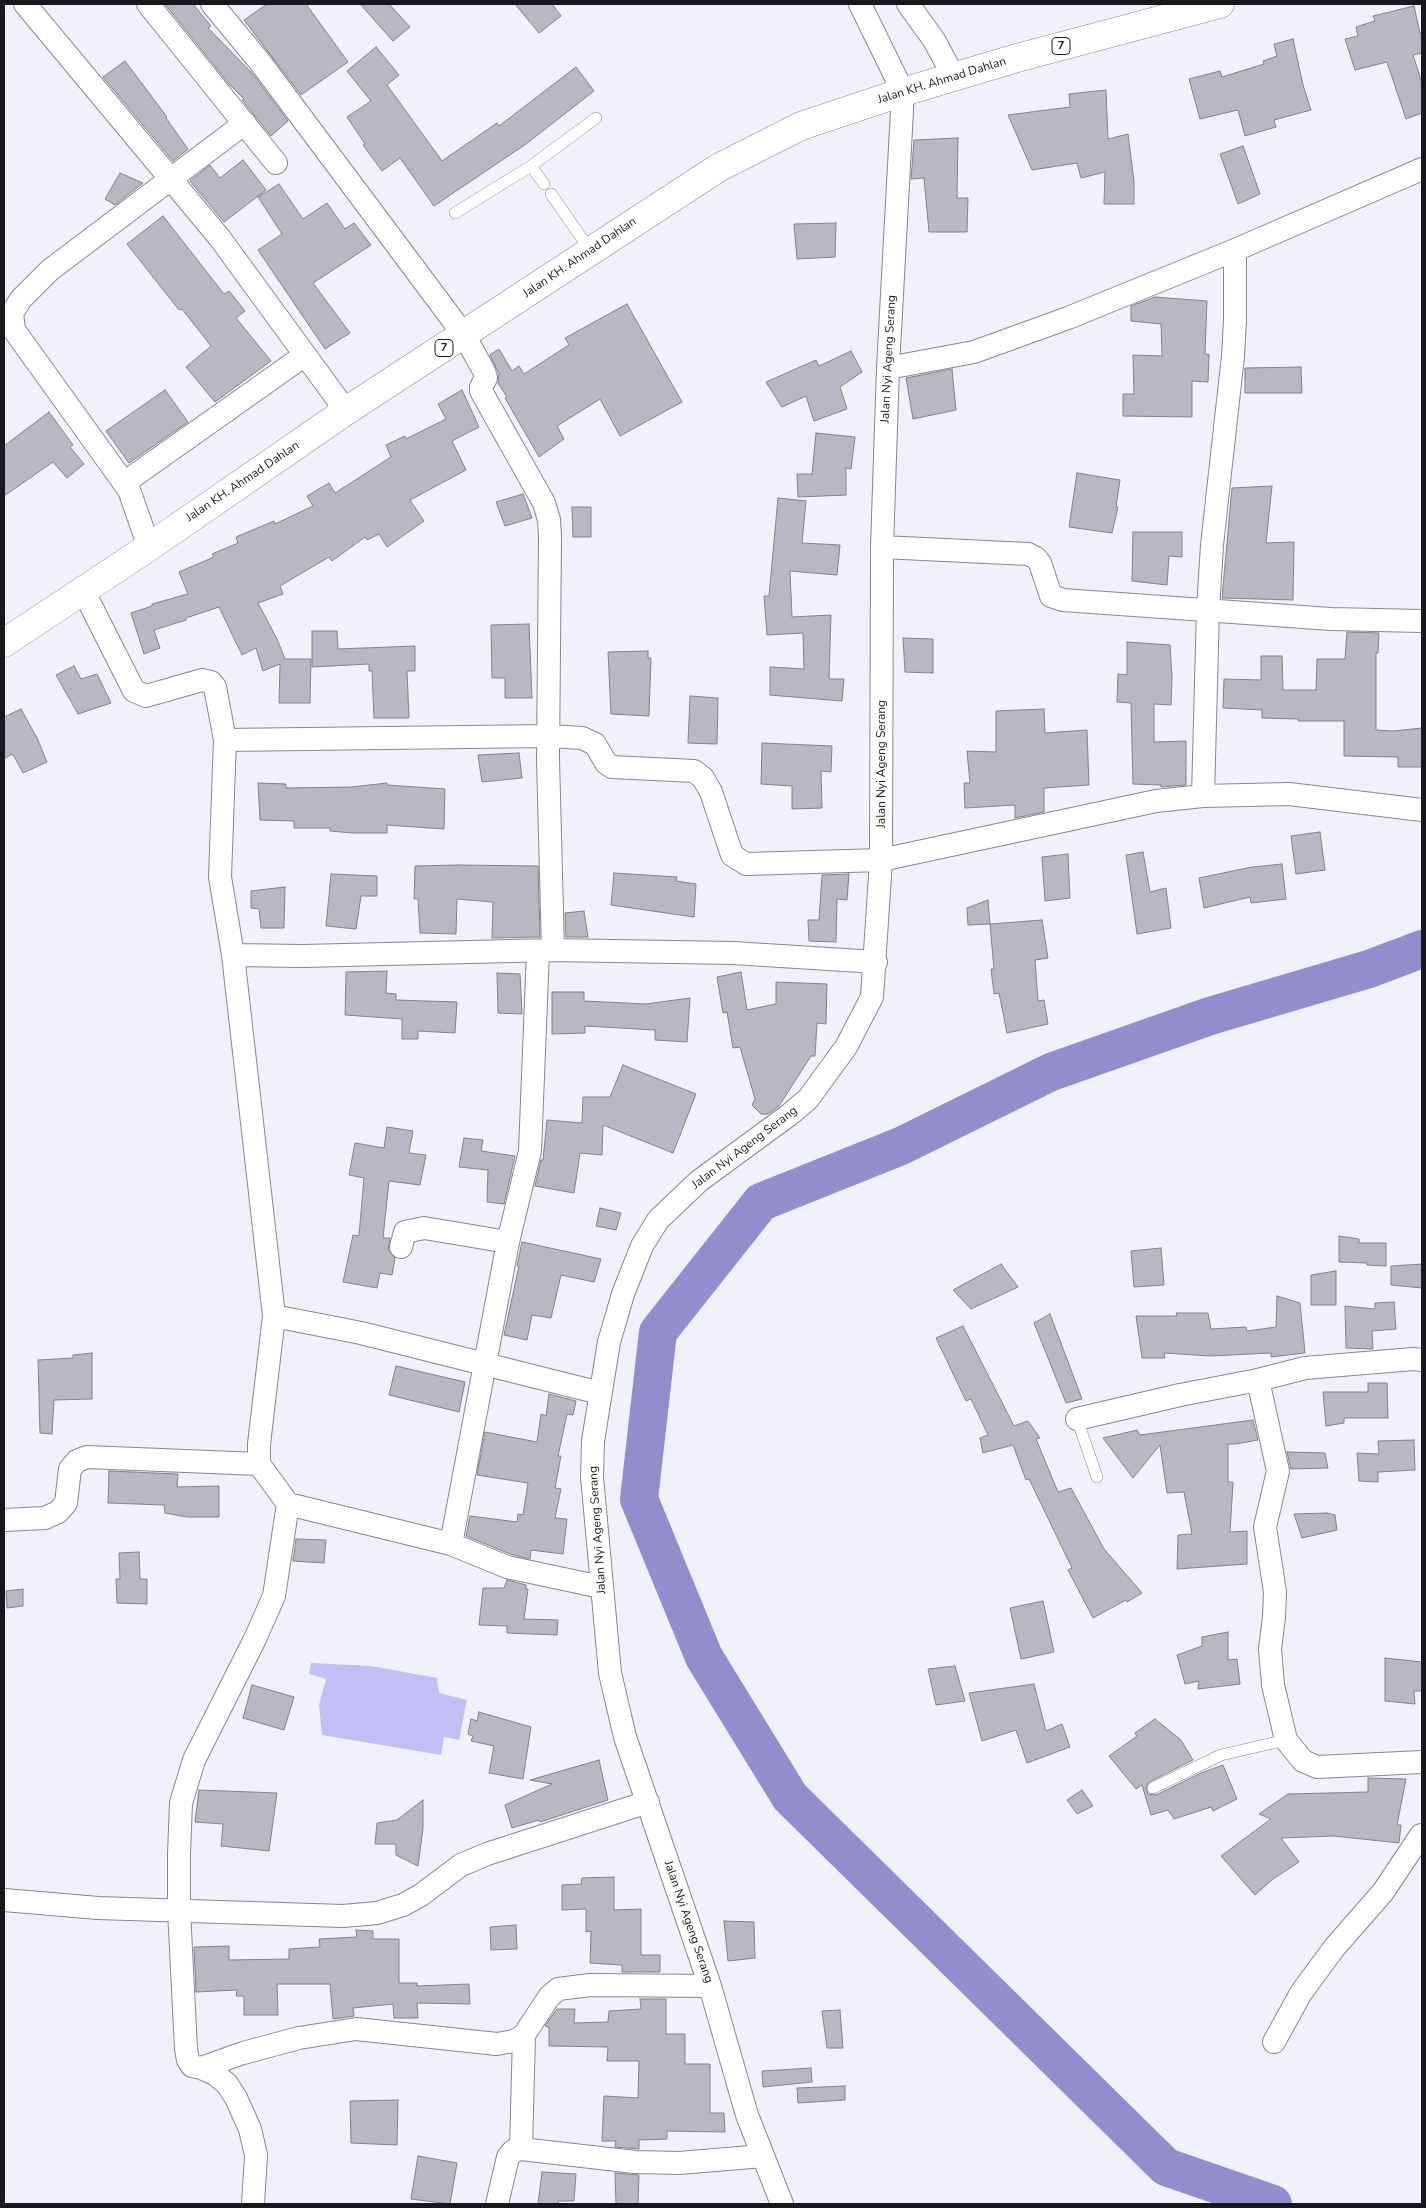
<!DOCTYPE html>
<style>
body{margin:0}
#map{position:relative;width:1426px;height:2208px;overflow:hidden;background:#f1f1fc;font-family:"Nunito Sans",sans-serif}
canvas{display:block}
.frame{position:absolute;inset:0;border:5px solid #18181c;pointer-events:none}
</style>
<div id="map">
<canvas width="1426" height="2208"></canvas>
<div class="frame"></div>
</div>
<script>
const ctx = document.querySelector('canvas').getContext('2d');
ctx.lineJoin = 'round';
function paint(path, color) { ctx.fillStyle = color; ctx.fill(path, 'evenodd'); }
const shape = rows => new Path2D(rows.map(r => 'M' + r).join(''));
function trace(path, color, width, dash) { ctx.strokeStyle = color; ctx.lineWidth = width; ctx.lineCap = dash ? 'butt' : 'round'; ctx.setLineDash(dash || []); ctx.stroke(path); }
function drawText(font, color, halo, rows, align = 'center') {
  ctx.font = font + ' "Nunito Sans",sans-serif'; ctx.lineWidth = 4; ctx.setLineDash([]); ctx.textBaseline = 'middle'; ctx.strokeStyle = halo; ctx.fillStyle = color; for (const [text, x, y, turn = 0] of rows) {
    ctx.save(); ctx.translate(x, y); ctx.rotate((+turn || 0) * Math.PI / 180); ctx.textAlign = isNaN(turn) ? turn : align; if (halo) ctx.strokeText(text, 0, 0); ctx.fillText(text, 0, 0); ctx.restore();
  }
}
const green = shape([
 [311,1663,371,1666,437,1678,439,1693,467,1700,459,1740,444,1737,441,1755,322,1735,319,1705,326,1679,309,1674]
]);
const river = shape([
 [1273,2204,1166,2167,790,1797,704,1657,639,1499,658,1332,761,1202,901,1146,1051,1072,1210,1016,1369,969,1422,949]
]);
const building = shape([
 [165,4,193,4,211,26,208,28,252,73,288,121,271,136,242,100,244,99,229,84,165,4],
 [267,4,306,4,348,62,301,95,244,20,267,4],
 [360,4,389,4,410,27,393,41,360,4],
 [515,4,552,4,561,16,539,33,515,4],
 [1414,6,1420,33,1422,32,1422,53,1413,55,1422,83,1422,113,1406,119,1387,62,1355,70,1345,39,1358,36,1356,27,1375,21,1373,16,1414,6],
 [1293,39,1303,85,1311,110,1274,120,1276,127,1245,136,1238,110,1200,119,1189,79,1220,71,1222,77,1264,64,1263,61,1277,56,1274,44,1293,39],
 [376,47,399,75,387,85,442,161,497,123,499,126,576,67,594,91,526,144,434,206,400,158,382,171,363,145,365,144,347,117,371,101,347,71,376,47],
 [125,61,167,117,166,118,188,149,173,161,103,77,125,61],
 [1106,90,1108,139,1128,134,1134,181,1134,204,1104,204,1105,172,1081,178,1077,163,1032,170,1008,115,1070,107,1069,94,1106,90],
 [958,138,957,198,968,198,967,232,929,232,924,178,911,179,914,140,958,138],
 [1243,146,1260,194,1238,204,1220,154,1243,146],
 [243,160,266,190,224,222,190,181,210,165,220,178,243,160],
 [120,173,143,183,115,205,105,199,120,173],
 [279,184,303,219,327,203,345,229,354,223,371,245,313,283,350,333,325,349,258,250,282,234,258,197,279,184],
 [163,216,224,294,229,291,245,311,236,318,271,361,215,402,186,367,211,346,182,309,179,310,127,244,163,216],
 [836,223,835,257,797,259,794,224,836,223],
 [1155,297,1207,301,1205,354,1209,354,1208,382,1192,381,1192,417,1123,416,1123,394,1134,394,1133,355,1162,356,1161,324,1131,321,1131,306,1155,297],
 [627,304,682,402,620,436,600,399,557,426,564,439,539,457,505,398,507,397,498,383,499,374,490,355,499,349,512,371,519,366,524,374,569,345,565,338,627,304],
 [851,351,862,372,840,387,847,409,814,421,806,396,782,407,766,382,816,360,819,366,851,351],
 [1301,367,1302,393,1245,393,1245,368,1301,367],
 [952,369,956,410,913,419,906,378,952,369],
 [165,390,188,422,129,463,106,431,165,390],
 [462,390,479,427,452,441,466,470,410,500,424,521,387,547,379,534,367,540,365,537,332,561,329,557,280,586,283,594,258,603,277,639,285,659,311,659,310,703,279,703,280,664,263,671,256,648,242,655,219,607,186,618,186,620,154,630,160,648,144,654,131,613,152,606,152,604,188,594,179,572,214,557,212,554,238,543,236,537,274,521,275,524,313,506,307,496,329,483,335,493,391,457,386,445,405,436,406,439,446,419,438,404,462,390],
 [49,412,73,445,70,447,84,464,67,478,53,462,4,496,4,446,49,412],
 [816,433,855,437,851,469,846,468,846,495,798,497,797,474,812,474,816,433],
 [1077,473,1120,480,1116,507,1118,507,1112,533,1069,527,1077,473],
 [1272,486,1266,543,1294,542,1293,600,1222,598,1232,488,1272,486],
 [523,494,532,518,505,526,496,502,523,494],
 [778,498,806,501,802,543,840,545,837,575,790,571,792,617,831,615,829,679,844,679,842,701,770,695,770,667,804,669,803,633,767,635,764,596,769,596,778,498],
 [572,507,591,507,591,537,573,537,572,507],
 [1133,532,1182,532,1182,557,1169,556,1167,585,1132,581,1133,532],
 [529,624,532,698,505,698,505,678,492,678,491,625,529,624],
 [312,631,337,631,338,649,415,646,415,671,407,671,409,718,374,718,372,671,369,671,369,664,312,667,312,631],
 [1347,632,1379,633,1378,653,1376,653,1376,730,1393,731,1422,728,1422,767,1398,767,1398,757,1344,756,1344,721,1298,721,1299,719,1262,718,1262,710,1223,708,1224,679,1261,680,1261,656,1282,656,1283,690,1316,690,1317,659,1345,659,1347,632],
 [903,638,933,639,933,673,905,672,903,638],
 [1127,642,1170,645,1172,677,1171,705,1154,704,1154,742,1186,741,1186,785,1161,787,1161,785,1133,784,1131,703,1117,702,1118,674,1127,675,1127,642],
 [648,651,648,658,651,658,649,716,611,714,608,652,648,651],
 [74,666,81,679,97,674,111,703,78,714,56,675,74,666],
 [690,696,718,698,717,744,688,743,690,696],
 [21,709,37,738,47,762,23,773,14,756,12,754,4,759,4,717,21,709],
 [1044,709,1045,733,1087,730,1089,785,1044,788,1044,812,1015,818,1015,805,965,808,964,783,970,783,967,751,996,752,996,711,1044,709],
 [762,743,832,746,831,772,821,771,822,808,792,809,792,786,761,784,762,743],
 [519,753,522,778,482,782,478,755,519,753],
 [258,783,286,784,286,788,352,787,387,783,387,785,445,789,444,829,387,825,387,833,353,833,330,831,330,828,294,828,294,821,260,820,258,783],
 [1320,832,1325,870,1296,874,1291,836,1320,832],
 [1143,852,1150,892,1166,888,1171,928,1137,934,1126,855,1143,852],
 [1068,854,1070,898,1045,901,1042,857,1068,854],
 [1282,864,1286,899,1251,903,1250,897,1204,908,1199,878,1252,867,1282,864],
 [458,865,538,866,540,937,492,938,493,902,457,899,456,934,420,933,418,899,414,899,415,866,458,865],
 [614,873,677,877,676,881,696,884,694,917,611,905,614,873],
 [331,874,377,876,377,896,361,896,356,929,326,926,331,874],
 [849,874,847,900,837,899,836,942,809,941,808,920,819,920,822,875,849,874],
 [285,887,284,928,261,928,259,909,251,908,251,891,285,887],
 [988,900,990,924,968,925,967,908,988,900],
 [584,911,588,937,566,937,565,913,584,911],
 [1042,920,1048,958,1035,960,1038,1001,1044,1000,1048,1024,1007,1033,999,993,994,994,991,969,994,969,990,924,1042,920],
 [387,971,386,993,396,994,396,1000,457,1002,455,1033,418,1031,418,1039,402,1039,402,1019,345,1015,346,972,387,971],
 [741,972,747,1010,776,1004,776,982,827,984,826,1024,817,1023,815,1056,811,1056,779,1106,768,1114,761,1114,752,1105,755,1099,740,1047,733,1048,727,1012,723,1013,717,977,741,972],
 [497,973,520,974,522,1014,498,1013,497,973],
 [552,992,584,992,584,1001,646,1004,690,998,687,1042,655,1040,655,1030,585,1026,585,1033,552,1034,552,992],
 [623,1065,696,1094,673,1153,603,1125,602,1155,580,1153,574,1193,535,1186,541,1160,543,1160,547,1120,582,1123,583,1097,610,1097,623,1065],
 [387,1127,413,1131,409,1153,426,1155,420,1185,389,1181,383,1238,390,1238,388,1250,395,1258,392,1275,380,1273,377,1288,343,1282,353,1235,359,1236,364,1178,349,1175,355,1143,384,1148,387,1127],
 [464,1138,483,1140,481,1151,515,1156,504,1204,487,1202,488,1170,459,1167,464,1138],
 [600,1208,621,1213,616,1230,596,1226,600,1208],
 [1339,1236,1359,1239,1359,1243,1386,1243,1386,1266,1367,1265,1367,1263,1339,1262,1339,1236],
 [522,1242,601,1259,594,1282,561,1275,551,1318,532,1315,527,1340,504,1335,519,1266,517,1266,522,1242],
 [1161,1248,1164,1285,1134,1287,1131,1251,1161,1248],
 [1001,1264,1018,1287,971,1309,953,1290,1001,1264],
 [1422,1264,1422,1288,1391,1285,1391,1266,1422,1264],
 [1336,1271,1336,1305,1311,1305,1311,1275,1336,1271],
 [1277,1296,1300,1303,1305,1353,1271,1357,1271,1353,1210,1356,1164,1353,1165,1358,1142,1358,1136,1316,1177,1316,1176,1313,1208,1313,1211,1329,1246,1327,1247,1331,1276,1327,1277,1296],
 [1394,1302,1396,1329,1372,1331,1373,1349,1346,1348,1345,1306,1375,1309,1375,1303,1394,1302],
 [1050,1314,1082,1399,1066,1403,1034,1323,1050,1314],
 [963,1326,1014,1426,1028,1421,1040,1438,1036,1439,1058,1492,1071,1488,1104,1549,1142,1593,1127,1602,1126,1600,1093,1618,1068,1570,1072,1568,1029,1479,1026,1480,1013,1445,983,1453,980,1438,988,1435,971,1399,966,1401,936,1338,963,1326],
 [92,1353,92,1399,54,1400,52,1434,40,1433,38,1360,73,1358,73,1355,92,1353],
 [396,1366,465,1382,459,1412,389,1395,396,1366],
 [1368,1383,1387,1383,1388,1418,1344,1418,1344,1423,1326,1426,1323,1392,1368,1392,1368,1383],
 [549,1394,576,1401,573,1415,567,1414,558,1456,561,1456,555,1488,561,1489,555,1518,567,1519,563,1554,531,1550,530,1559,510,1554,466,1536,470,1516,517,1522,518,1514,523,1515,528,1483,477,1475,485,1432,537,1442,541,1414,546,1416,549,1394],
 [1253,1420,1258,1440,1236,1444,1228,1444,1228,1482,1233,1482,1230,1532,1247,1531,1247,1564,1177,1569,1178,1535,1192,1534,1184,1492,1167,1493,1160,1445,1133,1478,1103,1438,1137,1430,1140,1435,1253,1420],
 [1414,1440,1415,1470,1378,1472,1378,1482,1359,1481,1357,1453,1379,1454,1378,1441,1414,1440],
 [1287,1452,1325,1453,1328,1468,1291,1469,1287,1452],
 [109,1471,178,1474,177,1487,219,1486,219,1517,187,1517,165,1513,164,1505,108,1503,109,1471],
 [1327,1513,1335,1515,1337,1530,1302,1538,1294,1514,1327,1513],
 [296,1539,326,1540,324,1563,293,1561,296,1539],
 [139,1552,140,1579,147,1579,147,1604,117,1603,116,1579,120,1579,119,1553,139,1552],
 [507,1580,526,1585,526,1589,528,1589,524,1619,558,1620,557,1635,507,1633,507,1626,479,1625,483,1588,504,1588,507,1580],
 [23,1589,23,1606,7,1608,6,1591,23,1589],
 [1043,1601,1054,1652,1021,1659,1010,1608,1043,1601],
 [1228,1632,1228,1660,1237,1659,1240,1684,1198,1689,1199,1681,1185,1684,1177,1655,1202,1646,1202,1637,1228,1632],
 [1385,1658,1422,1662,1422,1691,1414,1691,1415,1704,1385,1701,1385,1658],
 [955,1666,965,1701,936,1705,928,1669,955,1666],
 [1034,1684,1046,1731,1062,1724,1070,1747,1027,1763,1016,1730,982,1741,969,1693,1034,1684],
 [252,1685,294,1697,284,1730,243,1718,252,1685],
 [479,1712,531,1727,523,1779,489,1773,494,1746,471,1741,473,1736,468,1734,471,1719,477,1721,479,1712],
 [1155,1719,1181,1740,1193,1760,1149,1782,1146,1787,1148,1794,1156,1795,1201,1773,1223,1765,1237,1799,1213,1811,1211,1807,1174,1819,1168,1810,1151,1815,1142,1785,1136,1789,1109,1756,1137,1736,1135,1733,1155,1719],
 [599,1760,608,1800,540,1822,539,1820,512,1828,505,1805,552,1784,530,1780,599,1760],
 [1368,1778,1406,1779,1397,1825,1401,1825,1399,1843,1334,1836,1281,1838,1299,1862,1273,1879,1255,1895,1221,1856,1271,1819,1259,1814,1288,1794,1368,1792,1368,1778],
 [199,1790,277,1793,269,1851,221,1846,223,1824,195,1822,199,1790],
 [1082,1790,1093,1806,1077,1814,1067,1800,1082,1790],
 [423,1800,423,1828,418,1866,396,1855,396,1844,375,1844,377,1823,397,1820,423,1800],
 [614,1877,614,1910,641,1909,641,1955,660,1955,660,1972,622,1972,622,1965,590,1963,591,1931,586,1932,586,1909,562,1910,562,1885,581,1884,582,1878,614,1877],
 [724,1921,754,1922,755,1958,728,1961,724,1921],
 [516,1925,517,1949,491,1950,490,1927,516,1925],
 [356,1930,373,1931,373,1939,399,1939,399,1983,417,1983,417,1986,469,1984,470,2004,417,2003,418,2018,394,2018,393,2004,353,2008,354,2016,333,2019,330,1984,277,1984,278,2015,244,2015,244,1996,236,1996,237,1990,196,1992,194,1947,229,1946,229,1960,289,1959,289,1949,320,1947,319,1939,357,1937,356,1930],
 [640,1999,666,1999,666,2034,685,2034,685,2064,710,2064,710,2113,724,2113,725,2132,667,2131,667,2139,639,2140,639,2149,615,2147,616,2141,602,2141,604,2096,638,2098,639,2061,607,2061,608,2047,549,2046,549,2027,545,2026,557,2009,575,2009,574,2023,608,2022,609,2011,641,2009,640,1999],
 [840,2010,843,2048,827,2048,822,2011,840,2010],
 [811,2068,812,2082,763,2087,762,2071,811,2068],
 [845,2086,845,2100,798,2103,797,2088,845,2086],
 [398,2100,397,2145,351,2143,350,2101,398,2100],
 [418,2156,457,2163,450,2204,411,2199,418,2156],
 [542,2172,576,2174,574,2201,558,2201,558,2204,538,2204,542,2172],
 [615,2173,639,2175,638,2204,616,2204,615,2173]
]);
const lane = shape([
 [531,166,544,184],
 [551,194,590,250],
 [455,213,531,166,596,118],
 [1077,1419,1097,1477],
 [1153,1788,1221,1755,1286,1740]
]);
const street = shape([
 [25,4,219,237,346,411],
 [148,4,276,163],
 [212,4,260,62,464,335,484,371,486,378,481,387,481,391,544,503,549,520,550,536,548,759,553,950],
 [908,4,934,40,954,77],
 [888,368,974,352,1068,318,1235,250,1422,169],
 [124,483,305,355],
 [149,547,129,490,14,330,12,313,21,299,50,270,245,123],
 [882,547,1028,554,1036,558,1040,563,1051,596,1063,600,1331,619,1422,621],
 [83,590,134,691,146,696,202,680,211,682,215,687,225,740,220,877,233,955,303,956,553,950,733,953,876,962],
 [225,740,549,736,582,738,595,744,606,763,612,767,694,771,703,778,711,792,732,855,746,864,881,860,1156,801,1203,796,1289,794,1422,810],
 [1203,796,1208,609,1212,545,1233,356,1235,320,1235,250],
 [538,951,530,1151,508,1242,451,1544,507,1567,601,1587],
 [233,955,274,1316],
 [401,1247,405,1232,424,1228,508,1242],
 [1258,1380,1278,1471,1265,1527,1275,1592,1274,1617,1270,1649,1273,1685,1286,1740,1303,1761,1317,1767,1422,1762],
 [1077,1419,1180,1395,1258,1380,1305,1368,1413,1359,1422,1360],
 [288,1504,274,1596,254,1641,194,1760,181,1803,179,1854,179,1910,186,2049,188,2060,192,2066,201,2068,243,2053,299,2038,356,2029,497,2044,514,2041,524,2035,549,1997,558,1989,590,1985,710,1986],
 [4,1520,45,1518,58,1512,66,1503,70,1469,77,1461,87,1457,259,1464],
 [451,1544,288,1504,259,1464,259,1444,274,1316,361,1333,600,1393],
 [4,1900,98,1908,343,1916,377,1913,403,1905,421,1895,461,1865,487,1854,648,1802],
 [1274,2042,1301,1993,1334,1948,1383,1892,1421,1835],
 [201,2068,215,2074,227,2084,236,2098,250,2129,256,2155,253,2204],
 [521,2149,524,2035],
 [497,2204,508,2157,513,2151,521,2149,635,2162,679,2163,763,2156],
 [782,2204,747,2115,710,1986,625,1737,610,1673,592,1477,593,1441,609,1342,623,1294,642,1246,658,1220,699,1181,789,1115,808,1099,846,1047,872,997,881,860,882,547,888,368,903,92,860,4]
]);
const highway = shape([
 [4,643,149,547,346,411,718,168,801,126,903,92,1017,58,1220,4]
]);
const shields = [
 [1061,46,18],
 [444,348,18]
];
const shieldNames = [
 ["7",1061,46],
 ["7",444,348]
];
const streetNames = [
 ["Jalan KH. Ahmad Dahlan",942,81,-17],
 ["Jalan KH. Ahmad Dahlan",580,258,-34],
 ["Jalan Nyi Ageng Serang",889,359,-87],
 ["Jalan KH. Ahmad Dahlan",243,482,-34],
 ["Jalan Nyi Ageng Serang",882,764,-90],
 ["Jalan Nyi Ageng Serang",745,1148,-37],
 ["Jalan Nyi Ageng Serang",598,1530,-94],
 ["Jalan Nyi Ageng Serang",688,1922,71]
];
paint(green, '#c3bff6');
trace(river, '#938ccd', 38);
paint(building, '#b9b8c2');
trace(building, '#82828b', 1);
trace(lane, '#878790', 12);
trace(street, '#878790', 24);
trace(highway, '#878790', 29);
trace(lane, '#fff', 11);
trace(street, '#fff', 22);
trace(highway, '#fff', 28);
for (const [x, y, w] of shields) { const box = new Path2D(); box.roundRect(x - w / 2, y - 8.5, w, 17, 4); ctx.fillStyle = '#fff'; ctx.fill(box); trace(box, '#18181c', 1); }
drawText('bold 11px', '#18181c', null, shieldNames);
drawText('12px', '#18181c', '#fff', streetNames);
</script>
